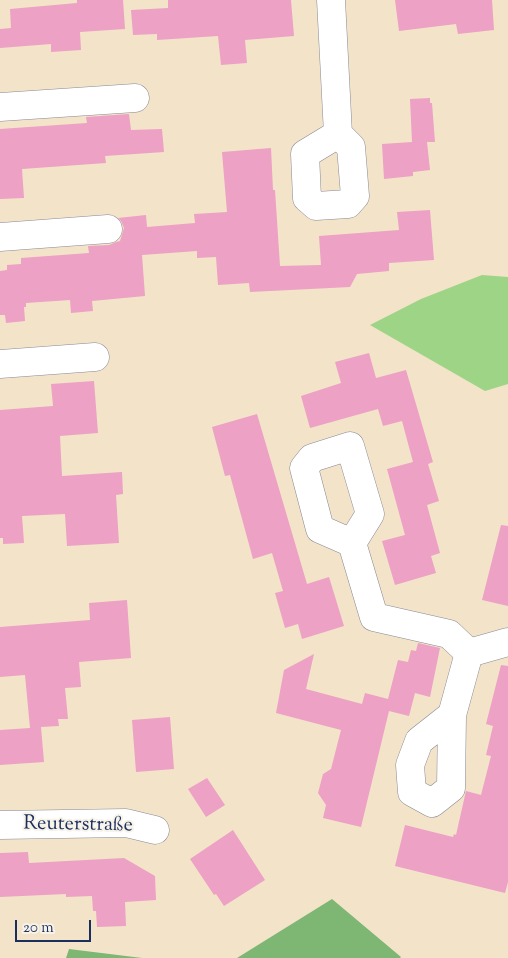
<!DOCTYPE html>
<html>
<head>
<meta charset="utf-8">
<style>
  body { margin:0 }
  #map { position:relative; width:508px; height:958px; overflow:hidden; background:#f3e3c9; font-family:"Sorts Mill Goudy",serif }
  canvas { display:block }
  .scale { position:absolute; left:15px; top:920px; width:76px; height:22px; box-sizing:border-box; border:2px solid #1b2f5e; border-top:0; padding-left:6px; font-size:15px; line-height:18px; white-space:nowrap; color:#1b2f5e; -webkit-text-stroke:4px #f7f3e8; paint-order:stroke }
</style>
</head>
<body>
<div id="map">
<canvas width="508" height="958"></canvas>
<div class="scale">20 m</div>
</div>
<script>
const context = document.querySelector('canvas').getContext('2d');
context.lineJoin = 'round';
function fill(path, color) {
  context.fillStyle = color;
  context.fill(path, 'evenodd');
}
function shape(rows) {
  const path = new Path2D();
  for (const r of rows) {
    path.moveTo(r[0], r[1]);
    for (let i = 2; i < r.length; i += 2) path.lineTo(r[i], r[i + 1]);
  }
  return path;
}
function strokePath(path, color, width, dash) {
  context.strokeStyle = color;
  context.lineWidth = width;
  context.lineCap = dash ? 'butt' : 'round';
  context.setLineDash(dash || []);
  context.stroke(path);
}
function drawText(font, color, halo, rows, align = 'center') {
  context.font = font + ' "Sorts Mill Goudy",serif';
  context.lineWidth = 4;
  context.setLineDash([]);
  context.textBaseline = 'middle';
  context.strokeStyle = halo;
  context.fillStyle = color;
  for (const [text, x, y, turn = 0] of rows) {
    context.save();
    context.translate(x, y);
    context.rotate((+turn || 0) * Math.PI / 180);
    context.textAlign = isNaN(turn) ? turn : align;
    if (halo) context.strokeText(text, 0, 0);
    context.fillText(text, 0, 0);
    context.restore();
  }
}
const green = shape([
  [482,275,508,277,508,384,485,391,370,325,421,299]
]);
const forest = shape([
  [332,899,401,957,400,958,237,958],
  [69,949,142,958,66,958]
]);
const building = shape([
  [77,0,123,0,125,29,80,32,81,50,51,52,51,44,0,48,0,29,11,28,10,9,77,3],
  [168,0,291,0,294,36,245,40,247,63,221,65,218,36,157,40,157,34,133,35,131,10,168,8],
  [395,0,492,0,494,30,458,34,456,24,399,31],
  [430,98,430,103,432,103,435,142,427,142,430,170,413,172,413,176,384,179,382,144,412,142,410,99],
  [129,114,131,130,162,129,164,152,105,156,106,163,22,169,24,198,0,199,0,129,87,123,86,117],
  [271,148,273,190,275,190,280,266,321,265,319,236,399,230,397,212,430,210,434,260,389,263,389,271,357,274,350,287,250,292,249,283,218,285,216,257,197,258,197,251,142,255,145,296,92,301,93,311,71,313,70,300,26,303,26,307,24,307,25,321,6,323,5,315,0,315,0,271,7,270,7,265,21,264,21,258,89,253,88,246,109,245,116,242,120,241,124,228,121,221,118,218,146,215,147,227,195,223,194,214,227,212,222,152],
  [369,353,376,378,406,370,433,462,428,464,439,501,427,505,440,553,431,556,436,573,395,585,382,541,405,535,387,469,413,462,402,421,383,426,378,409,310,428,301,396,341,383,335,362],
  [94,381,98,433,60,436,62,476,122,472,123,494,116,495,119,543,67,546,65,514,22,516,24,543,3,544,3,538,0,538,0,410,53,406,51,384],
  [257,414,307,584,329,577,344,626,302,639,298,624,285,628,275,593,283,591,272,553,253,559,230,475,225,476,212,427],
  [501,525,508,526,508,606,482,600],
  [127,600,131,658,79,662,81,687,65,688,68,719,58,719,59,726,41,727,44,762,0,765,0,730,30,728,25,675,0,677,0,627,90,620,89,603],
  [418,643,440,648,430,697,415,693,409,716,389,711,361,827,323,818,326,805,318,793,323,774,331,769,341,730,276,713,284,670,314,654,306,689,362,704,365,693,388,699,398,660,408,662,411,650,416,651],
  [501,665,508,666,508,882,505,893,395,866,405,825,453,837,454,834,456,835,466,791,481,795,491,756,486,755,493,726,486,724],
  [170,717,174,769,136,772,132,720],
  [207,778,225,805,206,817,188,789],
  [233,830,265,880,224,906,216,894,214,895,190,859],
  [28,852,29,863,124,858,155,876,156,900,125,902,126,926,97,927,96,911,93,911,92,896,66,897,66,894,0,897,0,853]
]);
const minor = shape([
  [331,0,338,134,351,147,355,196,348,204,316,206,307,198,305,154,338,134],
  [0,107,135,98],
  [0,237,108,229],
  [0,364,95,357],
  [352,543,370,514,350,446,312,458,304,468,320,529,352,543,374,617,449,634,469,653,508,642],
  [452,715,451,788,432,803,412,792,410,765,419,741,452,715,469,653],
  [0,825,126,823,155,830]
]);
const streetNames = [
  ["Reuterstraße",78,826,1]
];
fill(green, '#9dd486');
fill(forest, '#7eb673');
fill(building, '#eca1c5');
strokePath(minor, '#878994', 29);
strokePath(minor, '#fff', 28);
drawText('20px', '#1b2f5e', '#f7f3e8', streetNames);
</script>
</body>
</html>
